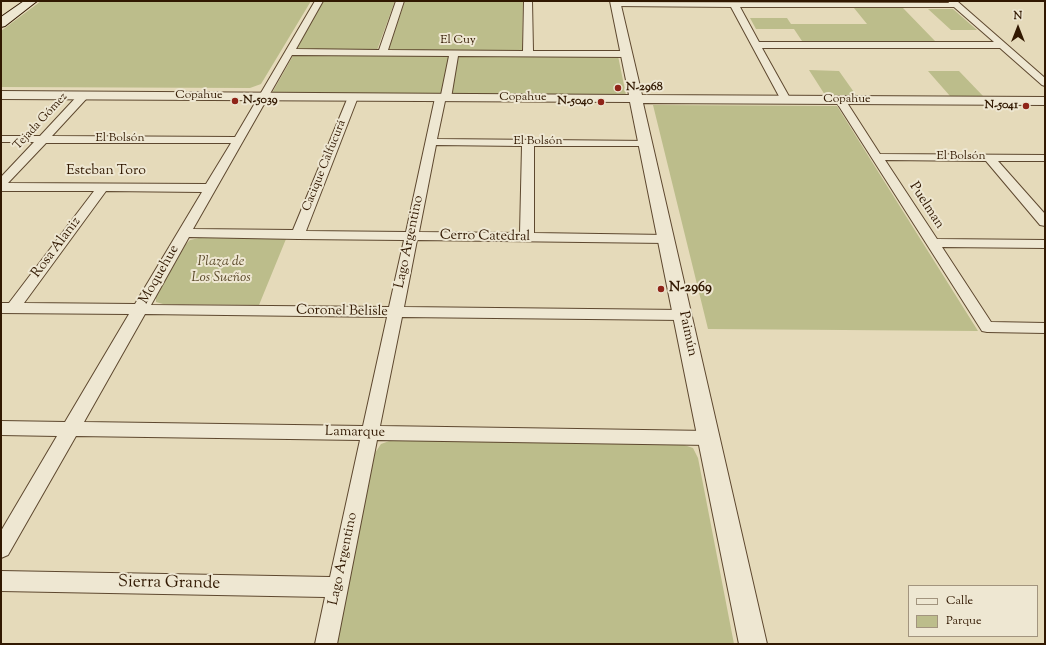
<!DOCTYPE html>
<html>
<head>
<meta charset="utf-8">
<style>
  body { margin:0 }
  #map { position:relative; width:1046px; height:645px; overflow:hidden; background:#e5daba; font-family:"Sorts Mill Goudy",serif }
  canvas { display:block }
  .frame { position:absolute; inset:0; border:2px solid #311801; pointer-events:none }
  .legend { position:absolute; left:908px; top:585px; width:130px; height:52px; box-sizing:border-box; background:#eee7d2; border:1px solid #a2947e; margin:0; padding:5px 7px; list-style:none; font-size:12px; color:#311801 }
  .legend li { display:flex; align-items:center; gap:8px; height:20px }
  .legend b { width:20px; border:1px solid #a2947e }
  .north { position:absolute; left:998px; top:8px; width:40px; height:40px; -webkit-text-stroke:3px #eee7d2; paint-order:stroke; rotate:0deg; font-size:11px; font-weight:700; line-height:16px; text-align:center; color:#311801 }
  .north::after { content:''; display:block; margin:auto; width:14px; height:18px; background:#311801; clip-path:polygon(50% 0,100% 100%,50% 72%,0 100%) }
</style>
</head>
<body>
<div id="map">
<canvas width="1046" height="645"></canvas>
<div class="frame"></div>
<ul class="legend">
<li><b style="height:5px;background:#eee7d2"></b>Calle</li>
<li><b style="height:11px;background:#bcbd8b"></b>Parque</li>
</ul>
<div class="north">N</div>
</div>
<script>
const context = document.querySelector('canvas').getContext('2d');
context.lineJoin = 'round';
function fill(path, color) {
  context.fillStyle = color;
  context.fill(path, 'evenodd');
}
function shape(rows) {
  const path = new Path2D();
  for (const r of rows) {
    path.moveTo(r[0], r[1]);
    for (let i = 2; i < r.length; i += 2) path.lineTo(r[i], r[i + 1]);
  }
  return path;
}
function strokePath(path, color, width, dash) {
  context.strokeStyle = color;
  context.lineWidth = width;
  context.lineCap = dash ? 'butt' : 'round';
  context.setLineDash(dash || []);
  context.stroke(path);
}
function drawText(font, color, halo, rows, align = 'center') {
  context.font = font + ' "Sorts Mill Goudy",serif';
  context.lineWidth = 4;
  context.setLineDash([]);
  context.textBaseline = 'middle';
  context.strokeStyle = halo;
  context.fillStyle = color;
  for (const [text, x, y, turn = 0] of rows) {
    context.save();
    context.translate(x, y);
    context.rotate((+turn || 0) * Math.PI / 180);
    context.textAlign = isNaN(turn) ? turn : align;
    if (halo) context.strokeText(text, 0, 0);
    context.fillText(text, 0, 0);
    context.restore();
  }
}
const green = shape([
  [41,1,311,1,261,84,250,88,1,87,1,31],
  [323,1,395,1,377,50,296,50],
  [405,1,523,1,522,51,388,51],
  [854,8,903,8,935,41,802,41,794,29,756,29,750,18,787,18,791,24,867,24],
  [928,9,953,9,977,30,951,30],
  [294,54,450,55,441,95,272,93],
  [458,56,618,56,626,95,452,95],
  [809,70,839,71,856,95,825,95],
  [928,71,959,71,983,96,950,96],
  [653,105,837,106,978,331,708,329],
  [199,238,286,239,259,305,163,304,156,302,156,297,186,244,190,240],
  [392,440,681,444,693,448,698,458,734,644,337,644,375,453,381,444]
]);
const minor = shape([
  [315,1,323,1,296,49,379,50,396,1,404,1,388,50,523,51,524,1,532,1,533,51,626,51,631,54,626,57,458,56,451,98,450,100,445,101,437,139,649,141,651,143,645,146,534,146,534,233,666,235,671,236,673,239,671,242,666,243,417,240,404,307,682,310,687,311,689,315,687,319,682,320,402,317,380,426,709,431,715,433,718,438,715,443,709,445,377,440,337,644,315,644,325,597,1,591,1,571,330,577,360,440,76,436,8,555,1,558,1,531,57,436,1,435,1,421,65,422,129,314,1,313,1,303,9,303,94,191,1,191,1,177,34,142,1,142,1,136,40,136,80,93,84,92,88,93,89,95,88,97,52,136,235,137,315,1],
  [292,55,449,56,441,95,436,96,435,98,406,232,306,231,358,97,353,94,348,97,293,230,193,229,292,55],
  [46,143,231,143,206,184,8,183,46,143],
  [436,145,522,146,520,233,419,232,436,145],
  [106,191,202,192,135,304,24,303,106,191],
  [189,237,298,239,404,240,389,307,151,305,189,237],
  [145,314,387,317,363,426,84,422,145,314],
  [948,1,957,1,1045,78,1045,86,1042,85,1000,48,762,48,791,100,786,103,781,100,731,7,615,6,611,4,615,2,949,3,948,1],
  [740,7,954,7,994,42,759,42,740,7],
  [840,97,844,98,880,154,1045,155,1045,161,998,161,1045,214,1045,226,1040,225,986,161,885,160,937,239,1045,240,1045,248,942,247,991,322,1045,323,1045,333,987,332,982,331,835,100,840,97]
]);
const tertiary = shape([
  [610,1,620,1,642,95,1045,97,1045,105,643,103,767,644,739,644,630,102,1,99,1,91,629,95,610,1]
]);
const secondary = shape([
  [24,1,37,1,5,26,1,27,1,17,24,1]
]);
const markers = [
  [618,88,4,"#8f2418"],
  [235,101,4,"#8f2418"],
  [601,102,4,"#8f2418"],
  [1026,106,4,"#8f2418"],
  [661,289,4,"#8f2418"]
];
const farStreetnames = [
  ["El Cuy",458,41],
  ["Copahue",199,96],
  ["Copahue",523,98],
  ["Copahue",847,100],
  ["Tejada Gómez",41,122,-47],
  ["El Bolsón",120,139],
  ["El Bolsón",538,142],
  ["El Bolsón",961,157],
  ["Cacique Calfucurá",325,166,-68]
];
const farPoinames = [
  ["N-2968",626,88],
  ["N-5039",243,101],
  ["N-5040",593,102,"right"],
  ["N-5041",1018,106,"right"]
];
const streetNames = [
  ["Esteban Toro",106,172],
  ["Puelman",926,206,57],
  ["Cerro Catedral",485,237,1],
  ["Lago Argentino",410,242,-78],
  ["Rosa Alaniz",57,248,-53],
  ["Moquehue",160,275,-60],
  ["Coronel Belisle",342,312,1],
  ["Paimún",687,334,78],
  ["Lamarque",355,433,1],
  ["Lago Argentino",344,559,-78]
];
const parkNames = [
  ["Plaza de",221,263],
  ["Los Sueños",221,279]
];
const poiNames = [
  ["N-2969",669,289]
];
const nearStreetnames = [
  ["Sierra Grande",169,584,1]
];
fill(green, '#bcbd8b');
strokePath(minor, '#5e482f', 2);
strokePath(tertiary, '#5e482f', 2);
strokePath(secondary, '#311801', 2);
fill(minor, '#eee7d2');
fill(tertiary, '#eee7d2');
fill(secondary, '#eee7d2');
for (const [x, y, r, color] of markers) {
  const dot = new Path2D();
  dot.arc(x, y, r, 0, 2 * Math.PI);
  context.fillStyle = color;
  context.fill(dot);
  strokePath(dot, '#eee7d2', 1.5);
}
drawText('12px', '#311801', '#eee7d2', farStreetnames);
drawText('bold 12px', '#311801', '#eee7d2', farPoinames, 'left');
drawText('14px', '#311801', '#eee7d2', streetNames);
drawText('italic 14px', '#5b4a2a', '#eee7d2', parkNames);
drawText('bold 14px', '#311801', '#eee7d2', poiNames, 'left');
drawText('17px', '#311801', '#eee7d2', nearStreetnames);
</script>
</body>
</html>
